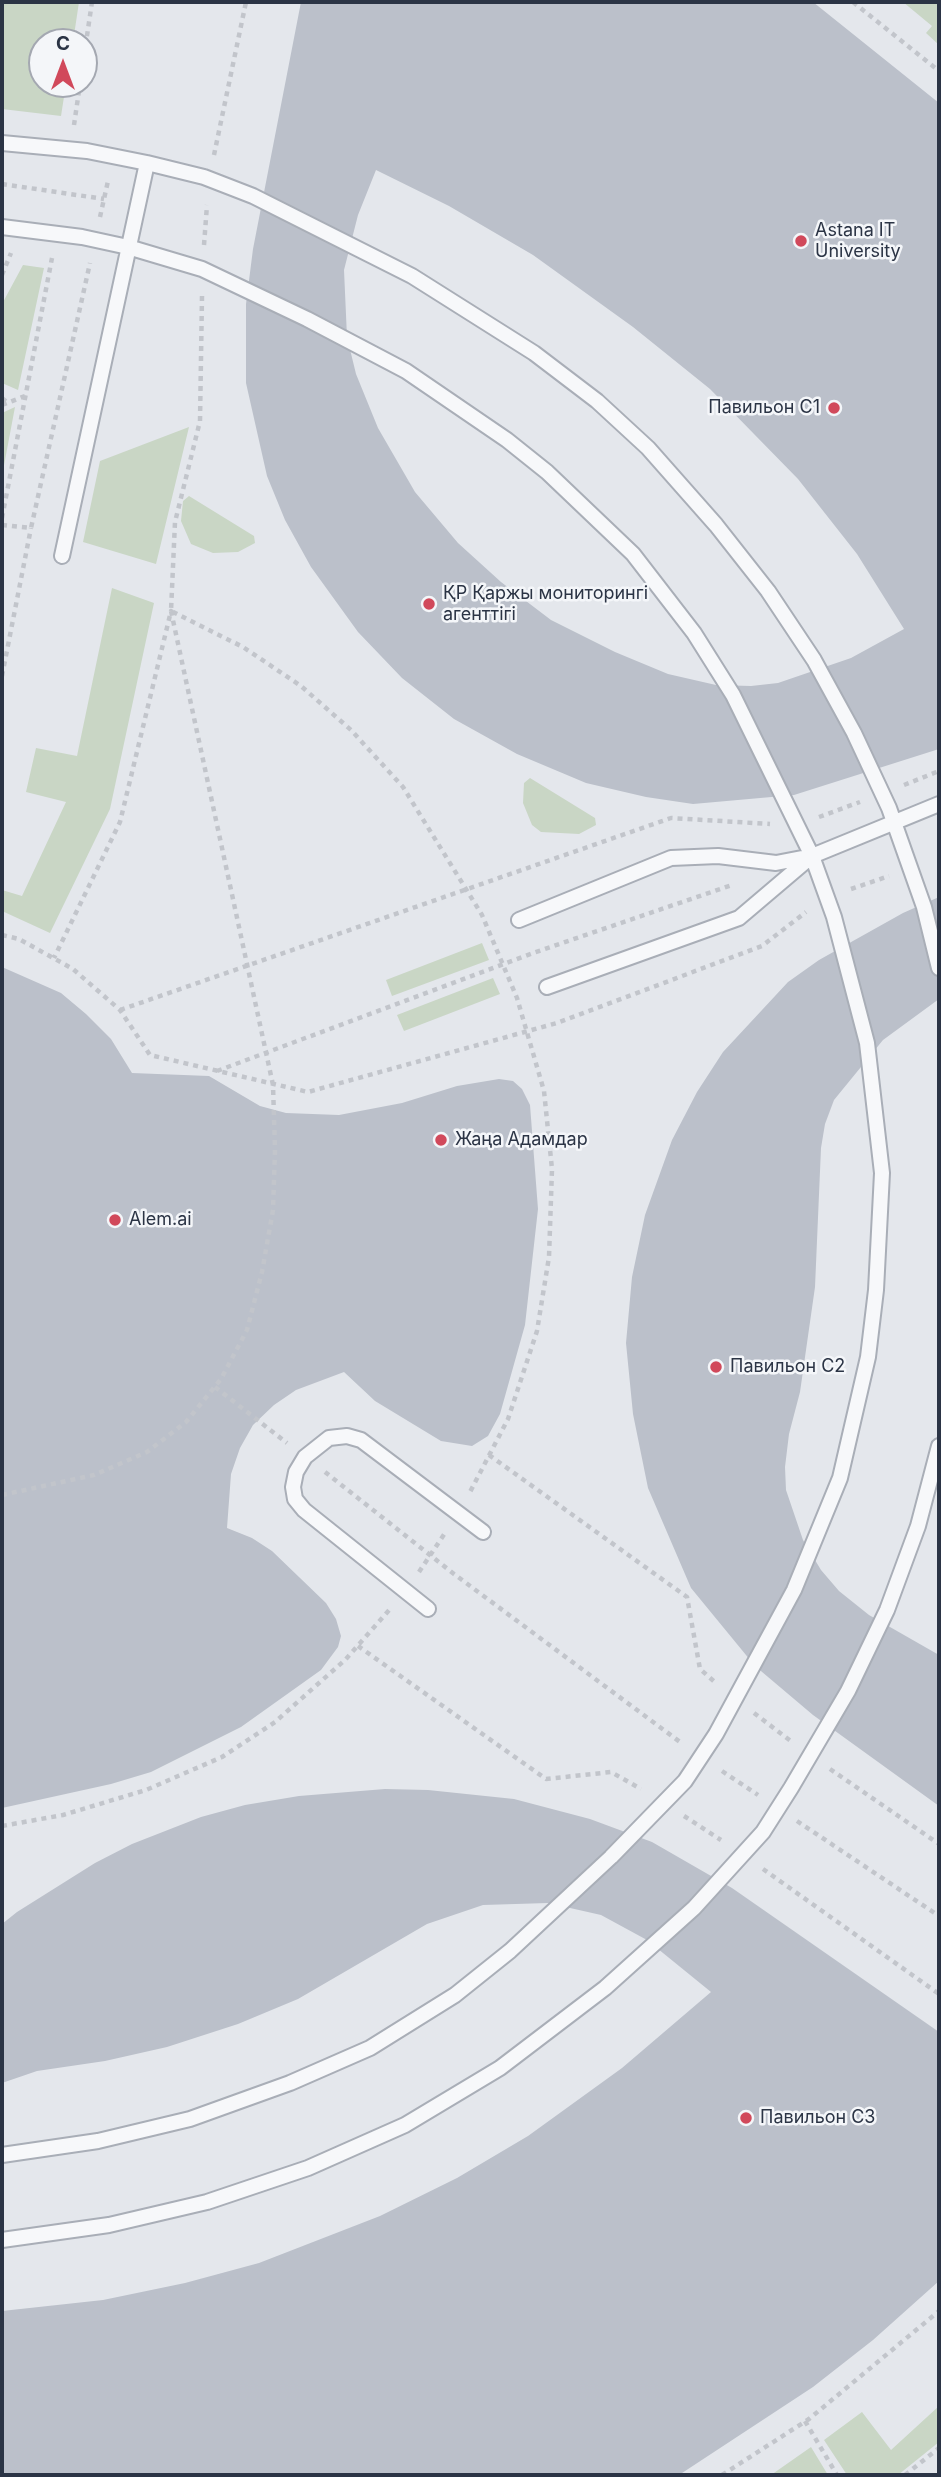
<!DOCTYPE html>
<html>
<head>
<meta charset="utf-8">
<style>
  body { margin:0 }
  #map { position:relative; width:941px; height:2477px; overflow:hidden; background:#e4e7ec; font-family:Inter,sans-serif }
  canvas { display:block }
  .frame { position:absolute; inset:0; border:4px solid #2b3445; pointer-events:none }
  .north { position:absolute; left:28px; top:28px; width:70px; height:70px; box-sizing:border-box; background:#f4f6f9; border:2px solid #a4a8b1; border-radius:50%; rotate:0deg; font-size:19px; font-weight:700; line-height:28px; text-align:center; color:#2b3445 }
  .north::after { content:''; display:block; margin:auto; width:24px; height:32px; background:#d1495b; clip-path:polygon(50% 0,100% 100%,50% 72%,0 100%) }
</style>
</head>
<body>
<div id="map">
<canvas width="941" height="2477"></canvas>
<div class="frame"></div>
<div class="north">С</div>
</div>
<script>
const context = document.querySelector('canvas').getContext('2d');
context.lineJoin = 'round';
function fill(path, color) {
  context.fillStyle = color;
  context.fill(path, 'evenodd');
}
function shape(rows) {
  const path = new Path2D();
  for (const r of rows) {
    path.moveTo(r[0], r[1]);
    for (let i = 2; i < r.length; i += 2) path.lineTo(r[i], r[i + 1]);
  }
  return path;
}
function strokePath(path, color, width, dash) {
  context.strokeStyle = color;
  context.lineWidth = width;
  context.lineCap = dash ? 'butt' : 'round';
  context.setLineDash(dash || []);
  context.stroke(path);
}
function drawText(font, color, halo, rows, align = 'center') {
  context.font = font + ' Inter,sans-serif';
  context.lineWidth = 5;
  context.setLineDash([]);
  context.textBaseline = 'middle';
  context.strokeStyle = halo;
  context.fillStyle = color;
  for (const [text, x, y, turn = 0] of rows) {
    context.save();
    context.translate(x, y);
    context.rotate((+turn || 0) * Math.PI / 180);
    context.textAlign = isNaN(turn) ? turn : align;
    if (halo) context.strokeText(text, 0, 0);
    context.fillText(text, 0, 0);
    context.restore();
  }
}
const green = shape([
  [2,2,79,2,73,42,42,42,42,84,66,84,61,116,2,109],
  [903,2,939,2,939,45,926,33,932,26],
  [23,265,44,268,18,390,2,383,2,304],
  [15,407,2,476,2,413],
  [189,427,156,564,83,542,100,461],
  [189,496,254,536,255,543,238,552,213,553,191,544,181,521,183,501],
  [112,588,154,603,110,809,50,933,2,911,2,890,22,896,66,802,26,792,36,748,77,756],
  [530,778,595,818,596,825,579,834,541,832,532,825,523,803,524,783],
  [482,943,489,960,392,996,386,980],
  [493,978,500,994,404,1031,397,1015],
  [939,2406,939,2442,898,2475,847,2475,824,2440,862,2412,891,2450],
  [811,2447,828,2475,771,2475]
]);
const building = shape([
  [301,2,813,2,939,103,939,749,794,795,693,804,646,797,586,783,517,754,454,719,402,678,358,632,311,567,285,520,267,476,246,383,246,304,253,249],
  [376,170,449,206,533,255,633,327,710,389,798,479,857,554,904,629,851,658,778,683,751,686,716,685,668,674,615,652,551,620,501,582,458,543,415,492,378,428,356,374,347,337,344,270,358,215],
  [939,897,939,999,883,1040,834,1100,825,1124,821,1148,815,1287,800,1392,789,1434,785,1467,786,1490,803,1540,821,1570,839,1591,869,1615,939,1655,939,1806,813,1715,755,1666,691,1588,648,1488,633,1414,626,1343,632,1277,645,1215,672,1140,697,1092,723,1052,788,982,819,960,903,913],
  [2,967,61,993,86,1014,111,1039,132,1073,209,1076,260,1106,286,1113,339,1115,402,1103,457,1086,499,1079,513,1081,522,1089,530,1105,538,1209,525,1325,500,1414,488,1436,472,1446,441,1441,375,1401,344,1372,296,1390,274,1405,253,1425,240,1448,231,1474,227,1528,252,1538,272,1551,326,1603,336,1619,341,1636,338,1647,321,1670,241,1727,151,1772,111,1784,2,1808],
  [385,1789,428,1790,514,1799,590,1819,652,1842,732,1888,939,2032,939,2281,873,2340,813,2387,679,2475,2,2475,2,2311,103,2300,185,2283,259,2263,380,2216,457,2178,528,2136,622,2068,711,1992,647,1940,601,1915,548,1903,483,1905,427,1924,298,1999,238,2024,167,2047,105,2061,37,2071,2,2083,2,1924,17,1912,95,1863,132,1844,201,1817,245,1805,299,1796]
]);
const path = shape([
  [853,2,939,71],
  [84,56,92,2],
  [74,125,80,84],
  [214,155,246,2],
  [2,184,104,199],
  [100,217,108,181],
  [204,245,207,205],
  [2,275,11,253],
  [202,296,200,421,175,522,171,611,243,647,301,686,351,730,403,787,482,915,517,998,544,1091,552,1169,549,1257,537,1331,508,1419,470,1492],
  [2,398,8,403],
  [2,405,25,396],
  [2,518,52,258],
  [2,525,31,528,90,263],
  [2,676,31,528],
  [904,785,939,771],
  [819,817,860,802],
  [851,889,889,876],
  [2,935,19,939,73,969,120,1010,150,1055,308,1092,557,1023,762,946,806,912],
  [120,1010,671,818,770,824],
  [217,1071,533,953,732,885],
  [215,1387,287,1443],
  [489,1455,687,1597,700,1669,717,1684],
  [325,1472,454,1574,680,1742],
  [2,1495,94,1475,147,1452,186,1422,221,1379,247,1330,262,1272,273,1210,275,1150,273,1085,171,611,120,822,54,958],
  [419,1572,445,1533],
  [358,1646,546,1779,611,1772,641,1789],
  [754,1713,792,1742],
  [830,1769,939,1844],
  [722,1771,758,1795],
  [684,1816,721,1840],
  [797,1821,939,1916],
  [2,1826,63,1815,146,1790,222,1757,275,1722,345,1660,390,1609],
  [763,1869,939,1994],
  [805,2421,837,2475],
  [722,2475,809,2419,939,2311],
  [905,2475,939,2448]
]);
const service = shape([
  [2,143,87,151,147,163,204,177,253,196,412,276,534,353,597,401,648,448,716,525,768,591,814,660,854,733,889,808,924,907,939,968],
  [2,227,82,237,128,247,202,269,307,319,406,371,507,440,547,472,633,554,694,633,733,695,812,856,834,917,867,1043,882,1173,876,1290,868,1357,840,1478,794,1590,716,1734,685,1781,611,1857,510,1951,455,1995,370,2048,290,2083,190,2119,98,2141,2,2155],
  [62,556,147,163],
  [519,920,671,858,718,856,776,863,807,857],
  [547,987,739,918,812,856,939,804],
  [428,1609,304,1510,295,1499,293,1487,296,1472,305,1457,329,1438,347,1436,361,1440,483,1532],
  [2,2240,109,2225,207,2202,308,2168,405,2125,500,2068,605,1988,694,1908,763,1832,791,1788,848,1691,887,1610,918,1526,939,1446]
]);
const markers = [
  [801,241,7,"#d1495b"],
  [834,408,7,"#d1495b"],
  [429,604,7,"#d1495b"],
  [441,1140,7,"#d1495b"],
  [115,1220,7,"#d1495b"],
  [716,1367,7,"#d1495b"],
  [746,2118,7,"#d1495b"]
];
const poiNames = [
  ["Astana IT",815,231],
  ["University",815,252],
  ["Павильон С1",820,408,"right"],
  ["ҚР Қаржы мониторингі",443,594],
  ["агенттігі",443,615],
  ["Жаңа Адамдар",455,1140],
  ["Alem.ai",129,1220],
  ["Павильон С2",730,1367],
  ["Павильон С3",760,2118]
];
fill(green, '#c9d6c5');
fill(building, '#bbc0ca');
strokePath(service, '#a9aeb7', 18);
strokePath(path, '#c2c5cb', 4.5, [5, 5]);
strokePath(service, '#f7f8fa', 14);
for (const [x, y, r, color] of markers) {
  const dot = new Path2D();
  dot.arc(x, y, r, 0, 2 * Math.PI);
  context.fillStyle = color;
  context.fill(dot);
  strokePath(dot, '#f4f6f9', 2.5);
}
drawText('18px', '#2b3445', '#f4f6f9', poiNames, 'left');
</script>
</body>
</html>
